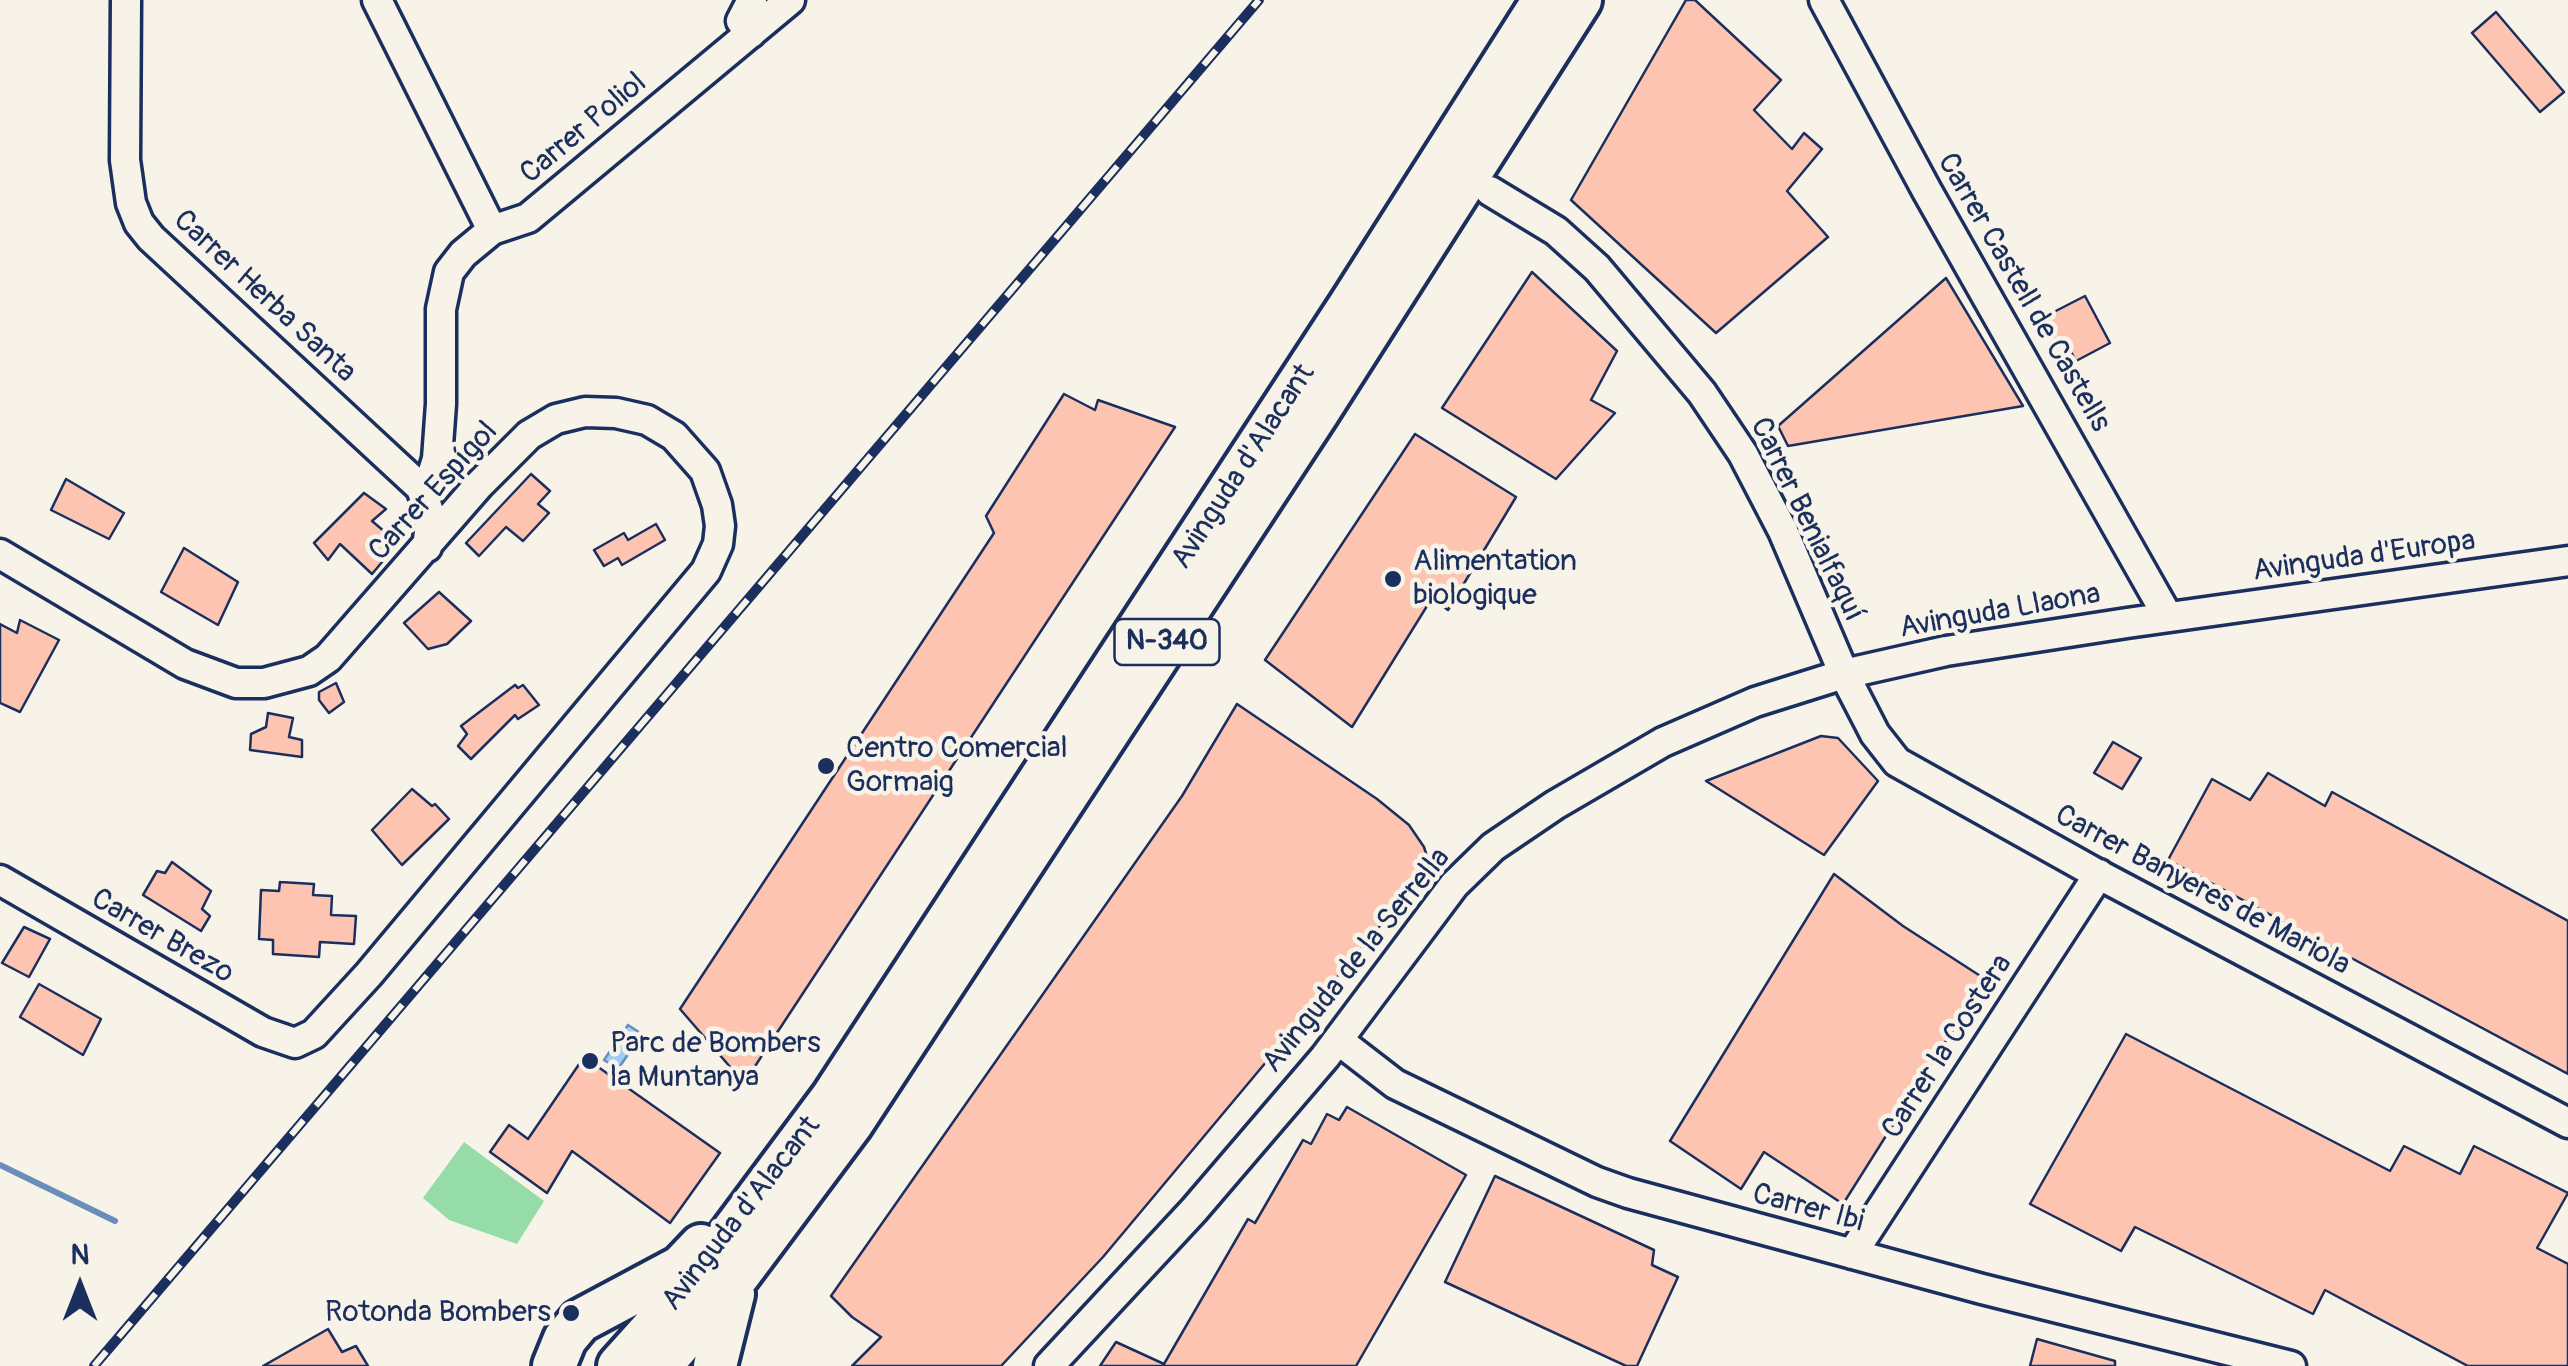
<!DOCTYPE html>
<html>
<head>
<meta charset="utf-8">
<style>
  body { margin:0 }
  #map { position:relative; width:2568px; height:1366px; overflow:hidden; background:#f7f3e8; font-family:Pangolin,sans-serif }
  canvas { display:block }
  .north { position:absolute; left:30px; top:1236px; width:100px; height:100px; -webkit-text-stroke:8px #f7f3e8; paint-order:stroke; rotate:0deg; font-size:28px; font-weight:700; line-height:40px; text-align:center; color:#1b2f5e }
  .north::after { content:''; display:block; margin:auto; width:35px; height:45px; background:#1b2f5e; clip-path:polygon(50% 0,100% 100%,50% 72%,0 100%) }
</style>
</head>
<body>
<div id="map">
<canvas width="2568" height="1366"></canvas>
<div class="north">N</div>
</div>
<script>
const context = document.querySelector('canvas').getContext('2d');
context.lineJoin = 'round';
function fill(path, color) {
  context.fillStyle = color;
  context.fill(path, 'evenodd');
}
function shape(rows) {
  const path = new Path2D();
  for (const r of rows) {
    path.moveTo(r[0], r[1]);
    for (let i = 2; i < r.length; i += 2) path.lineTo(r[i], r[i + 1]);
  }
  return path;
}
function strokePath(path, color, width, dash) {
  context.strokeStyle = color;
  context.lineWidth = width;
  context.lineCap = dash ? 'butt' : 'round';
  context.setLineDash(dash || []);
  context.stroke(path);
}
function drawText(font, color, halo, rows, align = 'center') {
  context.font = font + ' Pangolin,sans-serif';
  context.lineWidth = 9;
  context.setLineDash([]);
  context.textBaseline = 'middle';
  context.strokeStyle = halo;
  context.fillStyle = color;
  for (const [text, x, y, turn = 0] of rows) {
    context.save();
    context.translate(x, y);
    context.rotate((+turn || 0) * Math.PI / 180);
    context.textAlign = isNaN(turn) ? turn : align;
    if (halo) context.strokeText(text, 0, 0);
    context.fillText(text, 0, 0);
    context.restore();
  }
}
const green = shape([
  [464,1142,544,1201,517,1244,449,1220,423,1198]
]);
const water = shape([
  [628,1025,642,1034,618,1069,604,1060,628,1025]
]);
const stream = shape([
  [0,1165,115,1221]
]);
const building = shape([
  [1686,0,1695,0,1781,80,1754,110,1792,149,1804,133,1822,149,1787,191,1828,237,1716,333,1571,200,1686,0],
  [2496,12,2564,92,2540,112,2472,33,2496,12],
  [1532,272,1617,351,1591,400,1615,413,1556,479,1442,408,1532,272],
  [1946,278,2023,406,1788,446,1778,426,1946,278],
  [2085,296,2110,343,2076,361,2066,343,2059,347,2044,317,2085,296],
  [1064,394,1095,410,1098,400,1175,427,744,1083,680,1009,994,533,986,516,1064,394],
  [1415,434,1516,497,1448,610,1432,598,1352,727,1265,660,1415,434],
  [531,474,550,491,538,504,549,513,523,541,506,527,479,556,466,543,531,474],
  [66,479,124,513,109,539,51,510,66,479],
  [364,493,386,509,372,521,398,543,372,574,340,544,328,560,314,543,364,493],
  [656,524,665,540,622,565,618,558,604,566,594,550,624,533,628,540,656,524],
  [184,548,238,582,218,625,161,592,184,548],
  [439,592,471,621,447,644,428,649,404,623,439,592],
  [20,620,59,640,20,712,0,703,0,624,17,633,20,620],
  [336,683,344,702,329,713,319,700,319,692,336,683],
  [515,685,518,688,523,685,539,705,518,719,515,715,471,759,458,746,467,734,461,726,515,685],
  [1237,704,1377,799,1409,825,1424,847,1430,866,1103,1257,1001,1366,852,1366,881,1337,852,1317,831,1296,1182,796,1237,704],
  [268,713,293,718,289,737,302,740,302,757,250,750,251,734,266,727,268,713],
  [1821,736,1838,738,1878,781,1824,855,1706,781,1821,736],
  [2113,742,2141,758,2122,789,2094,773,2113,742],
  [2268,773,2325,806,2332,792,2568,921,2568,1074,2168,860,2212,779,2250,800,2268,773],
  [412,789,432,806,435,804,449,819,402,865,372,830,412,789],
  [172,862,211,891,202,909,210,916,201,931,143,895,157,871,165,873,172,862],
  [1834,874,1903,926,1985,979,1843,1204,1764,1152,1741,1189,1670,1141,1834,874],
  [280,882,314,884,313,895,332,896,331,915,356,916,354,944,320,942,319,957,273,954,273,940,259,939,261,890,279,891,280,882],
  [24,927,50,939,29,977,2,963,24,927],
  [39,984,101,1019,83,1055,20,1017,39,984],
  [2126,1034,2390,1171,2404,1146,2460,1174,2474,1146,2568,1193,2537,1248,2568,1264,2568,1366,2468,1366,2325,1290,2313,1314,2135,1227,2121,1251,2030,1204,2126,1034],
  [584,1057,720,1153,670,1223,572,1151,547,1193,490,1152,509,1125,528,1139,584,1057],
  [1347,1107,1466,1175,1356,1366,1100,1366,1116,1342,1164,1364,1248,1219,1255,1223,1303,1140,1311,1144,1327,1114,1339,1120,1347,1107],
  [1495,1176,1654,1250,1652,1265,1678,1277,1637,1366,1626,1366,1445,1282,1495,1176],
  [328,1329,342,1352,356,1346,368,1366,263,1366,328,1329],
  [2037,1339,2115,1361,2115,1366,2030,1366,2037,1339]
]);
const street = shape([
  [126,0,125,160,131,203,139,223,151,238,421,488,431,518,427,547],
  [377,0,492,230],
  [1824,0,1927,191,2168,617],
  [751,33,741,21,752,0],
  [1490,191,1556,231,1597,268,1702,393,1743,454,1783,531,1844,674,1875,734,1897,762,2092,871,2568,1123],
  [421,488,432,475,437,459,441,404,441,309,449,272,463,254,492,230,528,218,790,0],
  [0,554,185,664,236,683,264,683,309,671,328,658,479,485,529,435,556,419,585,412,616,413,647,420,674,436,705,471,717,505,720,526,718,544,706,571,369,974,314,1034,295,1043,263,1032,0,880],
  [1338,1040,1395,1084,1597,1182,1628,1193,1982,1289,2291,1366],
  [1852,1254,2099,874],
  [1049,1366,1194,1210,1325,1057,1454,885,1493,847,1555,805,1663,742,1755,702,1844,674,1946,651,2127,623,2568,561]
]);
const primary = shape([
  [554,1366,565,1339,580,1321,681,1267,701,1246],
  [619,1366,699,1277,833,1097,1351,304,1544,0],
  [660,1366,739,1274,851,1124,1317,413,1580,0],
  [715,1366,733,1294]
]);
const rail = shape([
  [94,1366,1259,0]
]);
const markers = [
  [1393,579,10,"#1b2f5e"],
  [826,766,10,"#1b2f5e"],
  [590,1061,10,"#1b2f5e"],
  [571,1313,10,"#1b2f5e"]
];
const shields = [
  [1167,642,105]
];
const shieldNames = [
  ["N-340",1167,642]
];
const streetNames = [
  ["Carrer Poliol",584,129,-40],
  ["Carrer Castell de Castells",2023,293,60],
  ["Carrer Herba Santa",264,297,43],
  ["Avinguda d'Alacant",1244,467,-57],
  ["Carrer Espígol",434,492,-48],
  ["Carrer Benialfaquí",1806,520,64],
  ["Avinguda d'Europa",2364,557,-8],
  ["Avinguda Llaona",2000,612,-10],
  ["Carrer Banyeres de Mariola",2202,891,28],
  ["Carrer Brezo",162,937,30],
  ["Avinguda de la Serrella",1357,961,-51],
  ["Carrer la Costera",1948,1047,-57],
  ["Carrer Ibi",1808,1209,15],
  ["Avinguda d'Alacant",742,1214,-52]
];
const poiNames = [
  ["Alimentation",1413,562],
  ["biologique",1413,596],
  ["Centro Comercial",846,749],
  ["Gormaig",846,783],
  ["Parc de Bombers",610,1044],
  ["la Muntanya",610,1078],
  ["Rotonda Bombers",551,1313,"right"]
];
fill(green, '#96dca9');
fill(water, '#9dcef9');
strokePath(water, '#698ebb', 2.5);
strokePath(stream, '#698ebb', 6);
fill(building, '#fdc5b1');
strokePath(building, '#1b2f5e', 2.5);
strokePath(street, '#1b2f5e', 35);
strokePath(primary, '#1b2f5e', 50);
strokePath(street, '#f7f3e8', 28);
strokePath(primary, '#f7f3e8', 42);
strokePath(rail, '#1b2f5e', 10);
strokePath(rail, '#f7f3e8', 6, [19]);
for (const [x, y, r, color] of markers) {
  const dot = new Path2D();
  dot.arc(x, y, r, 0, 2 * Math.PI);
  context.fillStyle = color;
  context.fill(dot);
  strokePath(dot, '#f7f3e8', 4);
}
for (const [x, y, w] of shields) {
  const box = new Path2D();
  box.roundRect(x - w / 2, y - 23, w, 46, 8);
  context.fillStyle = '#f7f3e8';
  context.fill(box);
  strokePath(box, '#1b2f5e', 2.5);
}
drawText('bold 28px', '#1b2f5e', null, shieldNames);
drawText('30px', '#1b2f5e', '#f7f3e8', streetNames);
drawText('30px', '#1b2f5e', '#f7f3e8', poiNames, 'left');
</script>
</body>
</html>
